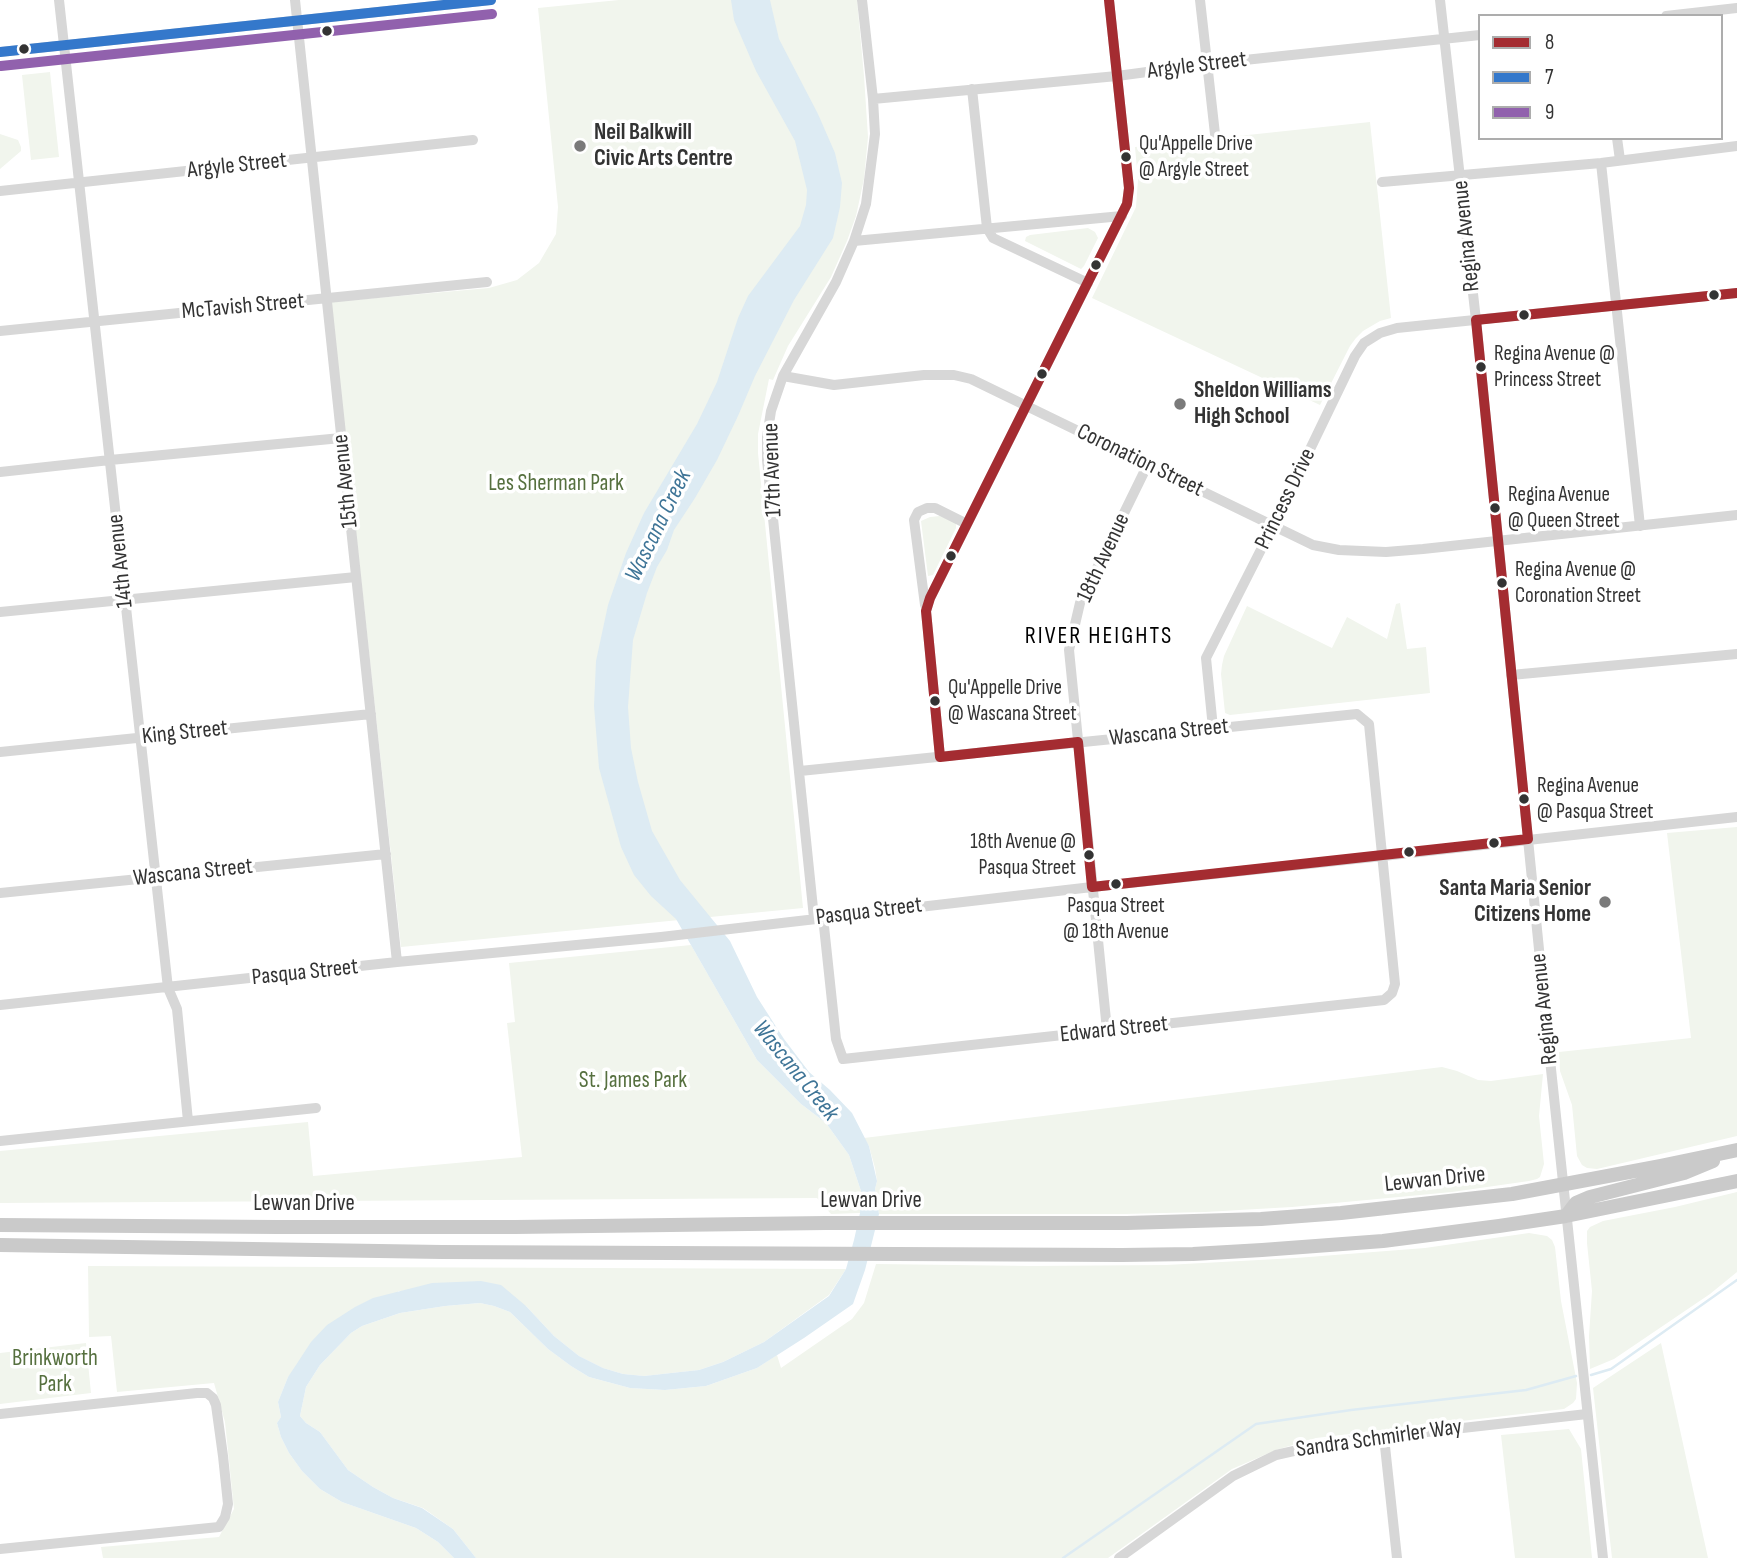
<!DOCTYPE html>
<html>
<head>
<meta charset="utf-8">
<style>
  body { margin:0 }
  #map { position:relative; width:1737px; height:1558px; overflow:hidden; background:#fff; font-family:"Sofia Sans Condensed",sans-serif }
  canvas { display:block }
  .legend { position:absolute; left:1478px; top:14px; width:245px; height:126px; box-sizing:border-box; background:#fff; border:2px solid #adadad; margin:0; padding:9px 12px; list-style:none; font-size:21px; color:#333 }
  .legend li { display:flex; align-items:center; gap:14px; height:35px }
  .legend b { width:35px; border:2px solid #adadad }
</style>
</head>
<body>
<div id="map">
<canvas width="1737" height="1558"></canvas>
<ul class="legend">
<li><b style="height:9px;background:#a42c31"></b>8</li>
<li><b style="height:9px;background:#3478cb"></b>7</li>
<li><b style="height:9px;background:#9161ad"></b>9</li>
</ul>
</div>
<script>
const context = document.querySelector('canvas').getContext('2d');
context.lineJoin = 'round';
function fill(path, color) {
  context.fillStyle = color;
  context.fill(path, 'evenodd');
}
function shape(rows) {
  const path = new Path2D();
  for (const r of rows) {
    path.moveTo(r[0], r[1]);
    for (let i = 2; i < r.length; i += 2) path.lineTo(r[i], r[i + 1]);
  }
  return path;
}
function strokePath(path, color, width, dash) {
  context.strokeStyle = color;
  context.lineWidth = width;
  context.lineCap = dash ? 'butt' : 'round';
  context.setLineDash(dash || []);
  context.stroke(path);
}
function drawText(font, color, halo, rows, align = 'center') {
  context.font = font + ' "Sofia Sans Condensed",sans-serif';
  context.lineWidth = 7;
  context.setLineDash([]);
  context.textBaseline = 'middle';
  context.strokeStyle = halo;
  context.fillStyle = color;
  for (const [text, x, y, turn = 0] of rows) {
    context.save();
    context.translate(x, y);
    context.rotate((+turn || 0) * Math.PI / 180);
    context.textAlign = isNaN(turn) ? turn : align;
    if (halo) context.strokeText(text, 0, 0);
    context.fillText(text, 0, 0);
    context.restore();
  }
}
const green = shape([
  [619,0,857,0,864,76,868,137,864,179,856,216,847,241,831,277,788,346,773,380,769,379,758,434,758,453,803,908,401,947,331,302,489,288,517,280,539,263,556,234,558,207,538,8],
  [50,72,59,157,31,160,22,75],
  [1370,122,1391,318,1380,321,1363,331,1356,338,1350,346,1320,405,1092,298,1136,207,1138,180,1135,147],
  [0,134,18,140,21,147,21,151,0,169],
  [1088,228,1095,232,1098,238,1084,266,1081,269,1025,241,1026,237,1030,235],
  [940,516,956,523,956,528,933,575,928,576,921,521,930,517],
  [1400,603,1407,649,1426,647,1430,693,1230,715,1225,713,1221,674,1222,665,1224,656,1247,606,1332,648,1347,617,1387,639,1396,604],
  [1737,827,1737,1136,1597,1169,1587,1168,1582,1165,1577,1156,1572,1105,1560,1071,1559,1052,1691,1038,1667,833],
  [691,945,757,1060,801,1104,826,1123,849,1155,861,1191,860,1213,831,1214,817,1198,0,1203,0,1151,308,1122,313,1176,522,1157,507,1023,515,1022,509,963],
  [1442,1067,1457,1071,1478,1080,1491,1081,1543,1074,1539,1116,1544,1164,1540,1177,1537,1179,1529,1181,1452,1192,1292,1207,1205,1212,1124,1214,879,1214,875,1189,877,1181,875,1168,869,1146,864,1138],
  [1737,1192,1737,1272,1710,1294,1614,1359,1590,1369,1589,1336,1592,1291,1587,1243,1587,1231,1590,1227,1603,1221,1675,1207],
  [1529,1233,1547,1236,1552,1240,1555,1247,1561,1301,1577,1383,1576,1399,1573,1403,1564,1409,1316,1438,1276,1450,1232,1469,1108,1558,476,1558,453,1529,423,1508,393,1498,373,1487,348,1470,320,1432,306,1423,300,1416,306,1387,320,1365,351,1333,362,1326,400,1313,445,1306,480,1303,494,1306,510,1312,548,1349,571,1366,589,1377,630,1388,665,1390,706,1386,757,1368,777,1355,781,1368,852,1319,864,1303,876,1264,1031,1266,1166,1265,1296,1258,1425,1248],
  [88,1266,846,1269,829,1295,764,1342,723,1362,699,1370,644,1376,623,1374,603,1368,579,1356,554,1336,526,1306,399,1291,288,1377,278,1402,281,1417,277,1423,281,1437,289,1453,302,1471,320,1489,342,1502,416,1528,438,1542,454,1558,103,1558,101,1547,219,1537,234,1509,225,1422,214,1383,117,1392,111,1336,89,1337],
  [86,1343,91,1393,0,1404,0,1353],
  [1661,1343,1708,1558,1612,1558,1593,1388],
  [1569,1429,1581,1449,1592,1558,1515,1558,1501,1435]
]);
const water = shape([
  [731,0,770,0,779,39,818,114,835,153,842,183,840,207,833,238,794,300,755,376,738,416,717,460,695,498,674,530,667,550,657,567,647,593,633,640,628,707,631,748,638,782,652,831,680,880,730,941,757,997,784,1039,809,1072,830,1090,852,1113,869,1146,877,1181,875,1189,879,1214,865,1270,853,1304,804,1338,757,1368,706,1386,665,1390,630,1388,589,1377,571,1366,548,1349,510,1312,494,1306,480,1303,445,1306,400,1313,362,1326,351,1333,320,1365,306,1387,300,1416,306,1423,320,1432,348,1470,373,1487,393,1498,422,1508,453,1529,476,1558,454,1558,438,1542,416,1528,342,1502,320,1489,302,1471,289,1453,281,1437,277,1423,281,1417,278,1402,288,1377,296,1365,311,1342,327,1325,355,1307,373,1298,432,1283,481,1281,501,1285,526,1306,554,1336,579,1356,603,1368,623,1374,644,1376,699,1370,723,1362,764,1342,829,1296,846,1269,854,1240,860,1213,861,1191,849,1155,826,1123,801,1104,757,1060,676,919,651,896,634,875,621,847,599,768,594,706,596,661,608,605,626,553,644,513,697,424,717,382,738,318,748,296,800,226,806,205,807,190,795,141,756,71,734,20]
]);
const stream = shape([
  [1591,1375,1611,1369,1737,1280],
  [1063,1558,1256,1424,1351,1410,1526,1390,1576,1376]
]);
const minor = shape([
  [59,0,168,988,177,1009,188,1121],
  [295,0,397,962],
  [1200,0,1215,134],
  [1440,0,1476,320,1551,1069,1603,1558],
  [1666,16,1737,8],
  [0,52,491,0],
  [972,89,987,228,993,238,1088,283],
  [873,99,1117,76,1207,64,1480,35],
  [1617,138,1620,160],
  [1601,163,1640,526],
  [1382,182,1601,163,1737,146],
  [0,191,473,140],
  [854,241,1122,216],
  [0,331,487,282],
  [783,376,834,385,924,375,954,375,971,379,1313,545,1339,550,1386,552,1423,549,1737,515],
  [0,472,110,460,341,438],
  [925,605,914,520,918,512,927,508,935,508,967,524],
  [0,612,356,577],
  [1511,675,1737,654],
  [1213,728,1206,658,1273,526,1355,356,1364,343,1380,333,1397,328,1737,293],
  [0,752,371,714],
  [940,757,926,611,930,598,1127,204,1129,188,1109,0],
  [800,771,1357,714,1369,724,1395,984,1392,993,1384,1000,843,1059,836,1039,823,917],
  [0,893,386,854],
  [814,918,767,460,767,437,771,411,783,376,836,282,854,241,866,204,875,134,873,99,862,0],
  [0,1005,397,962,661,937,1092,887,1383,856,1737,817],
  [1107,1030,1069,650,1080,603,1148,464],
  [0,1141,316,1108],
  [0,1414,197,1393,207,1393,213,1398,216,1405,223,1456,228,1504,225,1517,219,1527,0,1549],
  [1384,1437,1397,1558],
  [1119,1558,1233,1476,1276,1455,1329,1443,1587,1414]
]);
const major = shape([
  [1566,1216,1576,1203,1590,1197,1684,1173,1713,1161],
  [0,1225,277,1227,515,1227,826,1223,1127,1223,1261,1219,1341,1213,1512,1194,1661,1166,1737,1150],
  [0,1245,442,1252,1122,1255,1193,1254,1262,1250,1383,1241,1499,1226,1566,1216,1737,1181]
]);
const bus1 = shape([
  [1476,320,1528,839],
  [1476,320,1737,293],
  [1078,742,1092,887],
  [940,757,926,611,930,598,1127,204,1129,188,1109,0],
  [940,757,1078,742],
  [1092,887,1528,839]
]);
const bus2 = shape([
  [0,52,491,0]
]);
const bus3 = shape([
  [1,66,492,14]
]);
const markers = [
  [327,31,6,"#333"],
  [24,49,6,"#333"],
  [580,146,7,"#7a7a7a"],
  [1126,157,6,"#333"],
  [1096,265,6,"#333"],
  [1714,295,6,"#333"],
  [1524,315,6,"#333"],
  [1481,367,6,"#333"],
  [1042,374,6,"#333"],
  [1180,404,7,"#7a7a7a"],
  [1495,508,6,"#333"],
  [951,556,6,"#333"],
  [1502,583,6,"#333"],
  [935,701,6,"#333"],
  [1524,799,6,"#333"],
  [1494,843,6,"#333"],
  [1409,852,6,"#333"],
  [1089,855,6,"#333"],
  [1116,884,6,"#333"],
  [1605,902,7,"#7a7a7a"]
];
const busNames = [
  ["Qu'Appelle Drive",1139,145],
  ["@ Argyle Street",1139,171],
  ["Regina Avenue @",1494,355],
  ["Princess Street",1494,381],
  ["Regina Avenue",1508,496],
  ["@ Queen Street",1508,522],
  ["Regina Avenue @",1515,571],
  ["Coronation Street",1515,597],
  ["Qu'Appelle Drive",948,689],
  ["@ Wascana Street",948,715],
  ["Regina Avenue",1537,787],
  ["@ Pasqua Street",1537,813],
  ["18th Avenue @",1076,843,"right"],
  ["Pasqua Street",1076,869,"right"],
  ["Pasqua Street",1116,907,"center"],
  ["@ 18th Avenue",1116,933,"center"]
];
const streetNames = [
  ["Argyle Street",1197,66,-7],
  ["Argyle Street",237,166,-6],
  ["Regina Avenue",1467,236,-96],
  ["McTavish Street",243,307,-5],
  ["Coronation Street",1140,461,26],
  ["17th Avenue",773,470,-92],
  ["15th Avenue",346,481,-96],
  ["Princess Drive",1286,499,-64],
  ["18th Avenue",1104,558,-65],
  ["14th Avenue",121,561,-96],
  ["King Street",185,733,-6],
  ["Wascana Street",1169,733,-6],
  ["Wascana Street",193,873,-6],
  ["Pasqua Street",869,912,-7],
  ["Pasqua Street",305,973,-6],
  ["Regina Avenue",1545,1009,-96],
  ["Edward Street",1114,1030,-6],
  ["Lewvan Drive",1435,1180,-6],
  ["Lewvan Drive",871,1201],
  ["Lewvan Drive",304,1204],
  ["Sandra Schmirler Way",1379,1439,-8]
];
const poiNames = [
  ["Neil Balkwill",594,133],
  ["Civic Arts Centre",594,159],
  ["Sheldon Williams",1194,391],
  ["High School",1194,417],
  ["Santa Maria Senior",1591,889,"right"],
  ["Citizens Home",1591,915,"right"]
];
const parkNames = [
  ["Les Sherman Park",556,484],
  ["St. James Park",633,1081],
  ["Brinkworth",55,1359],
  ["Park",55,1385]
];
const waterNames = [
  ["Wascana Creek",659,526,-64],
  ["Wascana Creek",795,1071,51]
];
const neighbourhoodNames = [
  ["RIVER HEIGHTS",1099,637]
];
fill(green, '#f1f5ed');
fill(water, '#ddebf3');
strokePath(stream, '#ddebf3', 2.5);
strokePath(minor, '#d7d7d7', 10);
strokePath(major, '#cacaca', 14);
strokePath(bus1, '#a42c31', 10);
strokePath(bus2, '#3478cb', 10);
strokePath(bus3, '#9161ad', 10);
for (const [x, y, r, color] of markers) {
  const dot = new Path2D();
  dot.arc(x, y, r, 0, 2 * Math.PI);
  context.fillStyle = color;
  context.fill(dot);
  strokePath(dot, '#fff', 2.5);
}
drawText('21px', '#333', '#fff', busNames, 'left');
drawText('23px', '#333', '#fff', streetNames);
drawText('bold 23px', '#333', '#fff', poiNames, 'left');
drawText('23px', '#56703f', '#fff', parkNames);
drawText('italic 24px', '#3f7597', '#fff', waterNames);
context.letterSpacing = '2px';
drawText('24px', '#000', '#fff', neighbourhoodNames);
context.letterSpacing = '0px';
</script>
</body>
</html>
